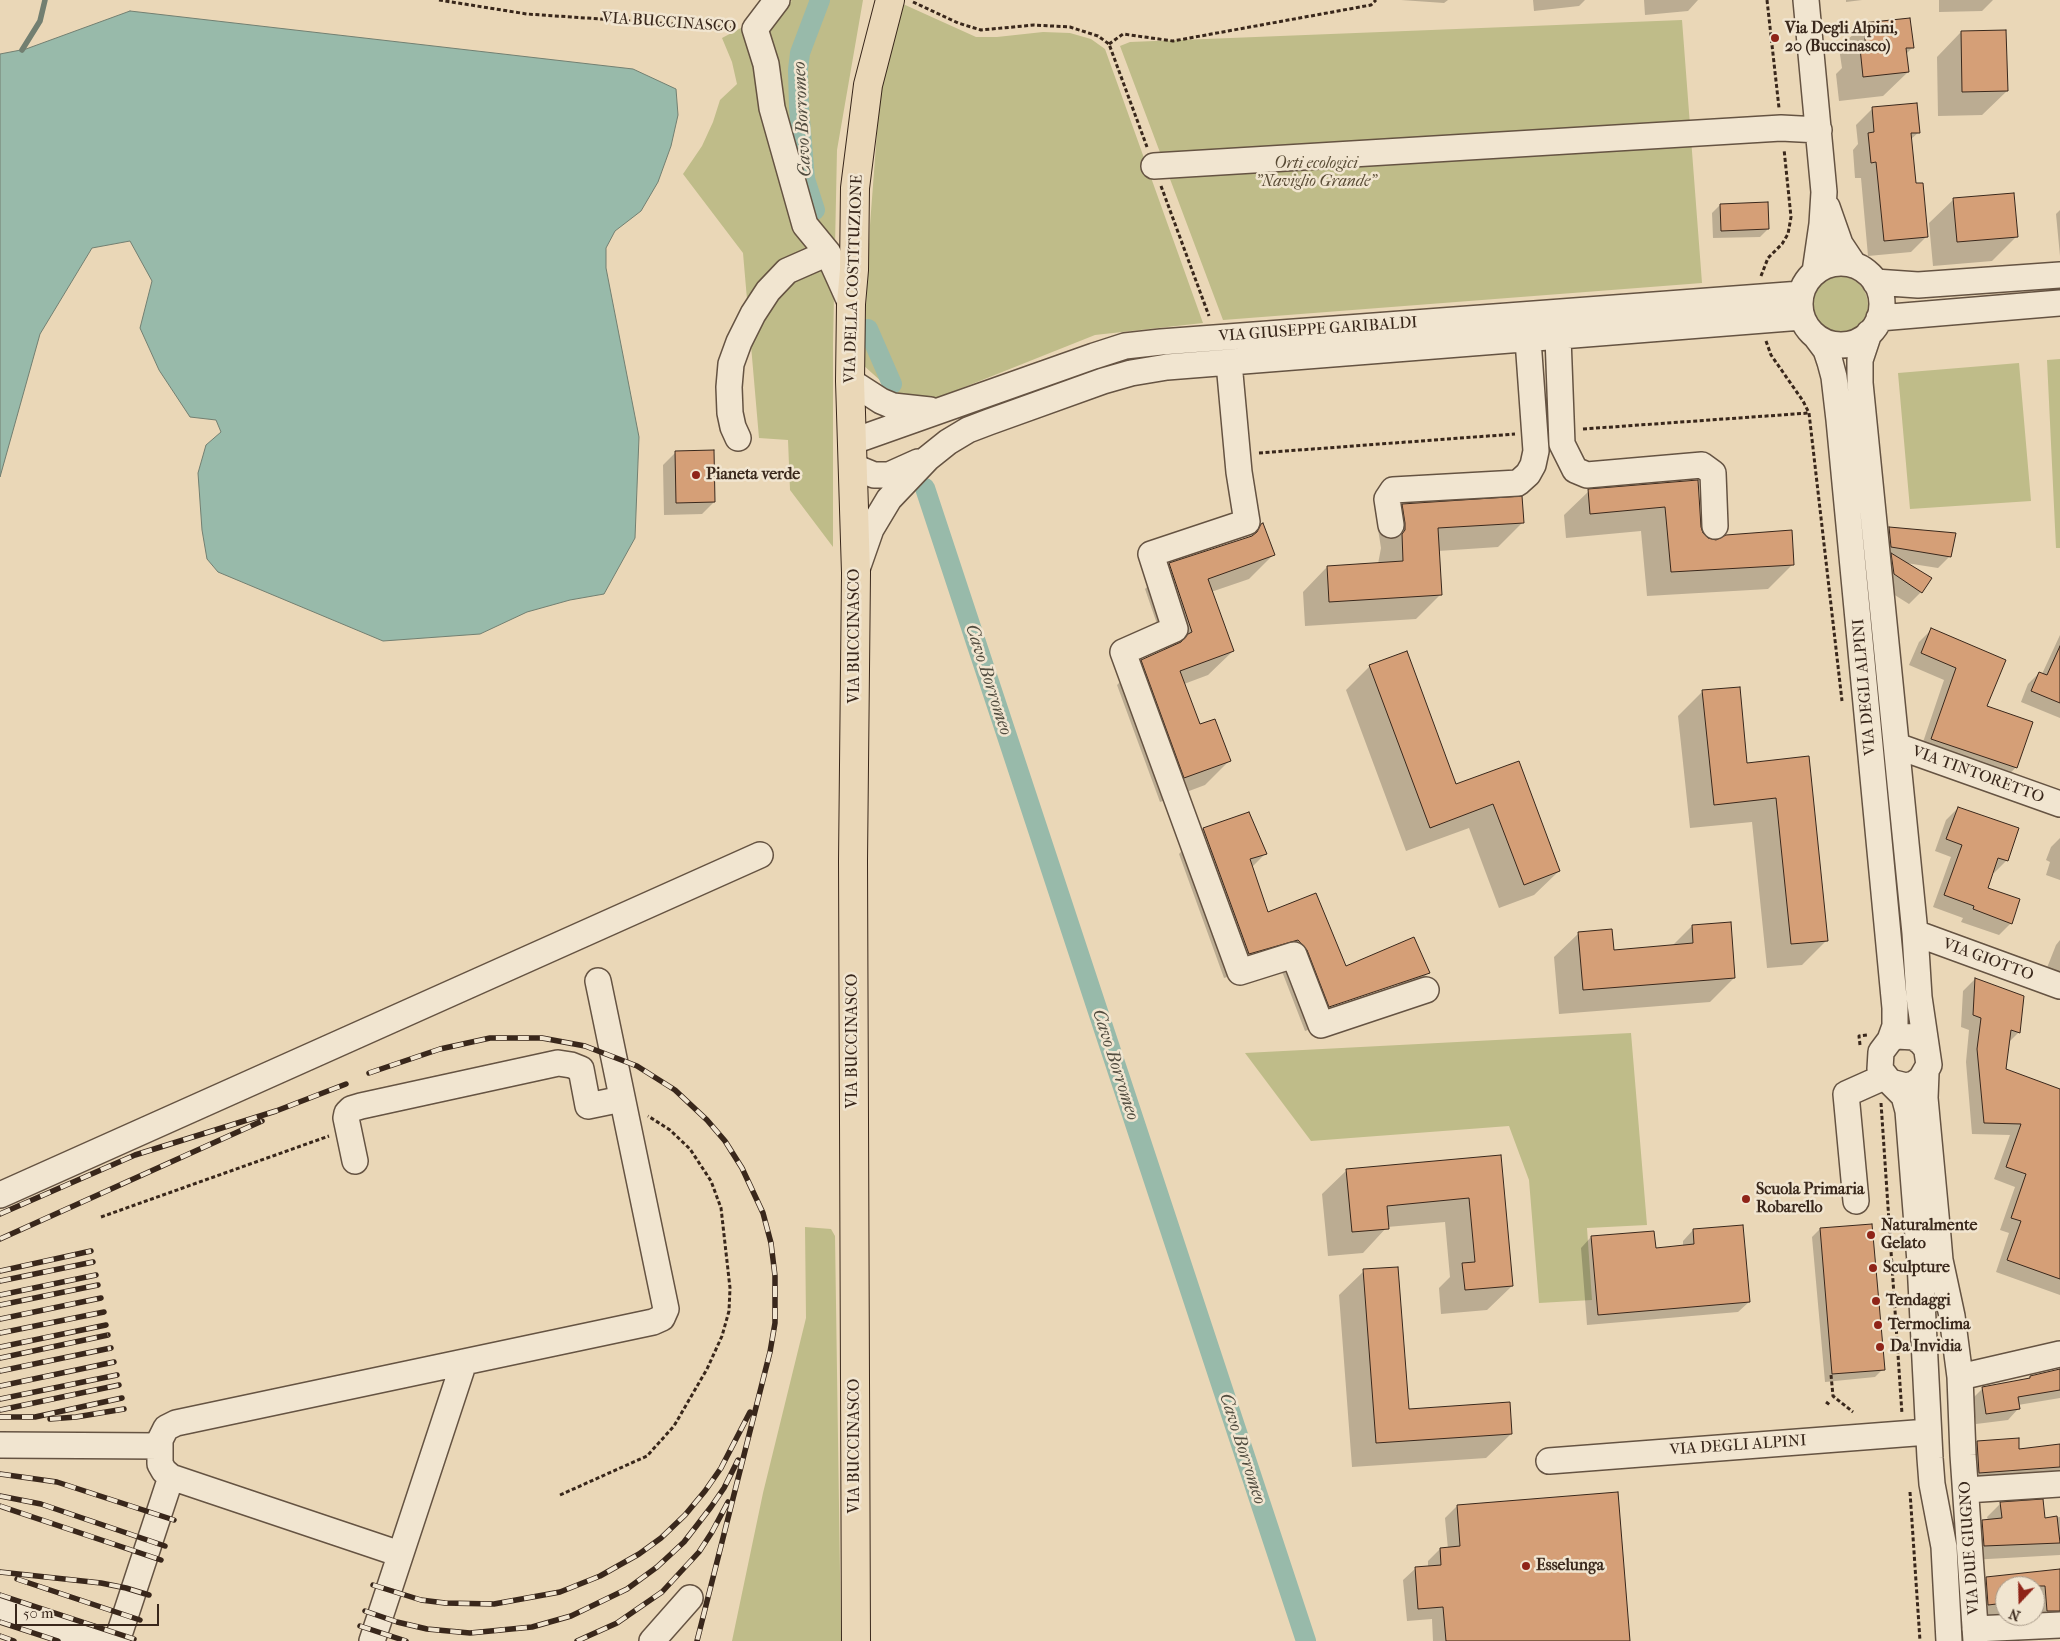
<!DOCTYPE html>
<html>
<head>
<meta charset="utf-8">
<style>
  body { margin:0 }
  #map { position:relative; width:2060px; height:1641px; overflow:hidden; background:#ead7b7; font-family:"IM FELL French Canon",serif }
  canvas { display:block }
  .north { position:absolute; left:1995px; top:1576px; width:50px; height:50px; box-sizing:border-box; background:#f1e5d0; border:1px solid #a79988; border-radius:50%; rotate:201deg; font-size:14px; font-weight:700; line-height:20px; text-align:center; color:#39271b }
  .north::after { content:''; display:block; margin:auto; width:18px; height:22px; background:#8f2418; clip-path:polygon(50% 0,100% 100%,50% 72%,0 100%) }
  .scale { position:absolute; left:15px; top:1604px; width:144px; height:22px; box-sizing:border-box; border:2px solid #39271b; border-top:0; padding-left:6px; font-size:15px; line-height:18px; white-space:nowrap; color:#39271b; -webkit-text-stroke:4px #f1e5d0; paint-order:stroke }
</style>
</head>
<body>
<div id="map">
<canvas width="2060" height="1641"></canvas>
<div class="north">N</div>
<div class="scale">50 m</div>
</div>
<script>
const context = document.querySelector('canvas').getContext('2d');
context.lineJoin = 'round';
function fill(path, color) {
  context.fillStyle = color;
  context.fill(path, 'evenodd');
}
function shape(rows) {
  const path = new Path2D();
  for (const r of rows) {
    if (r.length === 3) {
      path.moveTo(r[0] + r[2], r[1]);
      path.arc(r[0], r[1], r[2], 0, 2 * Math.PI);
      continue;
    }
    path.moveTo(r[0], r[1]);
    for (let i = 2; i < r.length; i += 2) path.lineTo(r[i], r[i + 1]);
  }
  return path;
}
function strokePath(path, color, width, dash) {
  context.strokeStyle = color;
  context.lineWidth = width;
  context.lineCap = dash ? 'butt' : 'round';
  context.setLineDash(dash || []);
  context.stroke(path);
}
function drawText(font, color, halo, rows, align = 'center') {
  context.font = font + ' "IM FELL French Canon",serif';
  context.lineWidth = 5;
  context.setLineDash([]);
  context.textBaseline = 'middle';
  context.strokeStyle = halo;
  context.fillStyle = color;
  for (const [text, x, y, turn = 0] of rows) {
    context.save();
    context.translate(x, y);
    context.rotate((+turn || 0) * Math.PI / 180);
    context.textAlign = isNaN(turn) ? turn : align;
    if (halo) context.strokeText(text, 0, 0);
    context.fillText(text, 0, 0);
    context.restore();
  }
}
const green = shape([
  [779,0,863,0,837,150,833,344,833,547,790,490,788,440,759,438,743,253,683,174,702,146,713,122,720,100,737,84,732,62,722,38,792,1],
  [903,4,976,37,997,37,1043,32,1070,33,1091,39,1105,49,1203,323,1095,335,927,402,892,391,863,365,870,225,880,92],
  [1682,20,1702,283,1223,320,1120,46,1130,42],
  [1839,305,29],
  [2060,359,2060,548,2056,548,2047,360],
  [2019,363,2031,501,1910,509,1898,373],
  [1631,1033,1647,1225,1587,1228,1592,1300,1539,1303,1529,1180,1509,1126,1311,1141,1245,1053],
  [805,1227,831,1229,835,1236,841,1641,732,1641,763,1493,806,1318]
]);
const water = shape([
  [130,11,633,69,676,89,678,115,671,146,658,182,641,211,615,231,606,248,606,268,639,437,635,538,604,594,570,600,527,612,480,634,383,641,218,572,207,559,202,530,198,473,206,445,221,432,216,420,190,417,159,370,140,328,152,281,130,241,92,248,40,334,0,477,0,54,26,49,130,11]
]);
const shadow = shape([
  [1401,0,1448,0,1444,3],
  [1533,0,1585,0,1579,6,1534,11],
  [1644,0,1698,0,1688,11,1645,15],
  [1846,0,1862,0,1846,2],
  [1939,0,1993,0,1982,11,1939,12],
  [1864,24,1913,47,1906,54,1908,72,1883,96,1839,101,1836,74,1842,68,1839,48],
  [1961,32,2007,91,1982,115,1938,116,1937,57],
  [1872,109,1919,132,1910,140,1914,185,1927,236,1911,252,1868,256,1861,178,1855,178,1853,150,1858,144,1856,125],
  [1954,199,2016,237,1992,261,1933,266,1929,223],
  [1720,205,1768,229,1760,237,1713,238,1712,213],
  [2060,210,2060,256,2056,214],
  [675,453,714,502,702,514,664,515,663,465],
  [1697,481,1702,534,1707,540,1793,564,1768,589,1647,596,1641,531,1566,538,1564,515,1589,491],
  [1403,505,1522,523,1498,547,1438,551,1441,594,1416,619,1305,626,1303,592,1327,567,1378,564,1381,548,1378,529],
  [1262,525,1274,554,1249,579,1211,592,1233,651,1208,675,1184,684,1199,725,1229,761,1205,785,1160,802,1117,685,1142,661,1166,650,1145,589,1170,564,1249,538],
  [1889,528,1950,556,1938,568,1906,563,1921,592,1909,604,1882,587,1877,540],
  [1931,630,1985,707,2016,767,2004,780,1920,751,1944,680,1909,665,1919,642],
  [2060,635,2060,718,2021,702,2028,684,2039,673,2042,674],
  [1370,666,1456,785,1518,762,1559,871,1534,895,1499,908,1469,828,1406,851,1346,690],
  [1702,692,1746,764,1808,758,1827,940,1802,965,1767,968,1752,822,1690,828,1678,716],
  [1958,808,2007,860,1994,873,1992,872,1986,889,2011,923,1999,935,1961,922,1963,918,1933,907,1951,857,1935,851,1946,820],
  [1249,814,1265,854,1252,867,1267,914,1345,968,1428,973,1404,997,1305,1031,1283,974,1273,963,1224,978,1179,854,1203,829],
  [1400,982,1400,985,1324,1010,1323,1008],
  [2060,838,2060,880,2046,875,2050,862,2046,860,2051,847],
  [1692,926,1734,978,1710,1002,1559,1014,1554,957,1579,933,1613,951,1672,946],
  [2060,940,2060,984,2043,978,2056,945],
  [1975,979,2022,997,2019,1032,2008,1043,2005,1070,2060,1090,2060,1295,1996,1272,2009,1233,2000,1230,2015,1187,1994,1179,2010,1135,1972,1134,1966,1062,1969,1030,1961,1027,1963,991],
  [1500,1156,1512,1286,1487,1310,1441,1314,1439,1288,1450,1277,1445,1222,1387,1227,1363,1253,1328,1256,1322,1194,1347,1170],
  [1820,1229,1883,1369,1875,1377,1825,1382,1812,1237],
  [1693,1230,1749,1302,1738,1312,1587,1325,1581,1248,1591,1237,1655,1249,1683,1247,1683,1241],
  [1364,1271,1407,1410,1511,1434,1486,1458,1352,1467,1339,1295],
  [2060,1370,2060,1398,2018,1405,2018,1409,2008,1420,1976,1424,1972,1399,1983,1388,2028,1380,2030,1377],
  [1977,1442,2018,1450,2060,1445,2060,1474,1972,1480,1969,1450],
  [2001,1503,2044,1519,2060,1517,2060,1555,1970,1560,1969,1535,1982,1521,1988,1520,1987,1517],
  [1457,1506,1629,1641,1433,1641,1432,1619,1407,1621,1403,1580,1416,1568,1428,1567,1428,1561,1440,1549,1448,1549,1445,1518],
  [2060,1570,2060,1635,2035,1616,2035,1586,2005,1586,2005,1615,1975,1618,1973,1592,1986,1578]
]);
const stream = shape([
  [22,50,40,21,45,0]
]);
const canal = shape([
  [815,210,805,179,799,107,798,70,800,53,820,0],
  [868,329,892,384],
  [925,488,1306,1641]
]);
const building = shape([
  [1910,18,1914,48,1906,48,1909,72,1863,77,1860,48,1866,47,1863,23,1910,18],
  [2006,30,2008,91,1962,92,1961,31,2006,30],
  [1917,103,1920,133,1911,133,1916,183,1923,183,1928,237,1884,241,1876,162,1871,163,1868,133,1874,132,1872,107,1917,103],
  [2014,193,2018,237,1957,242,1953,198,2014,193],
  [1768,202,1769,229,1721,231,1720,204,1768,202],
  [714,450,715,502,676,503,675,451,714,450],
  [1698,480,1701,527,1703,533,1708,538,1716,540,1726,535,1792,530,1794,565,1671,572,1665,507,1590,514,1588,489,1698,480],
  [1522,496,1524,523,1438,528,1442,595,1329,602,1327,566,1403,561,1402,534,1405,530,1405,523,1402,504,1522,496],
  [1263,523,1275,555,1208,579,1234,651,1180,671,1200,724,1215,719,1231,761,1184,778,1141,660,1181,642,1188,634,1192,632,1169,563,1252,536,1257,532,1261,524,1263,523],
  [1889,527,1956,533,1951,557,1891,547,1889,527],
  [1891,553,1932,578,1922,593,1894,574,1891,553],
  [1931,628,2006,660,1987,706,2033,722,2017,768,1931,739,1956,668,1921,653,1931,628],
  [2060,646,2060,703,2031,691,2039,672,2047,675,2060,646],
  [1407,651,1456,784,1519,761,1560,871,1524,885,1493,804,1430,828,1369,665,1407,651],
  [1740,687,1747,763,1809,756,1828,941,1791,944,1776,798,1714,805,1702,690,1740,687],
  [1958,807,2019,828,2008,861,1998,858,1988,888,2020,899,2012,924,1973,909,1974,906,1944,895,1962,845,1946,839,1958,807],
  [1249,812,1267,854,1250,859,1268,912,1316,893,1346,966,1414,937,1430,973,1329,1007,1307,950,1298,940,1249,954,1203,828,1249,812],
  [1731,922,1735,978,1583,990,1578,932,1612,929,1614,950,1693,943,1692,925,1731,922],
  [1975,978,2024,996,2020,1033,2011,1030,2006,1069,2060,1089,2060,1279,2007,1260,2021,1221,2011,1218,2026,1174,2006,1167,2021,1124,1984,1123,1977,1049,1981,1018,1973,1015,1975,978],
  [1501,1155,1513,1286,1465,1290,1462,1263,1475,1262,1469,1198,1387,1206,1389,1229,1352,1232,1346,1169,1501,1155],
  [1872,1224,1885,1370,1832,1374,1820,1228,1872,1224],
  [1743,1225,1750,1302,1598,1315,1591,1236,1654,1231,1656,1248,1694,1244,1693,1229,1743,1225],
  [1398,1267,1409,1409,1510,1402,1512,1434,1376,1443,1363,1269,1398,1267],
  [2060,1369,2060,1390,2018,1397,2020,1409,1986,1414,1982,1387,2030,1378,2030,1376,2060,1369],
  [2019,1438,2019,1449,2060,1444,2060,1467,1979,1473,1977,1441,2019,1438],
  [1618,1492,1630,1641,1446,1641,1443,1607,1418,1609,1415,1567,1441,1565,1440,1548,1460,1546,1457,1505,1618,1492],
  [2043,1499,2045,1518,2057,1516,2060,1543,1984,1546,1982,1520,2002,1518,2000,1502,2043,1499],
  [2060,1569,2060,1611,2047,1611,2045,1586,2005,1586,2005,1603,1988,1605,1986,1577,2060,1569]
]);
const path = shape([
  [439,0,527,14,734,28],
  [1767,0,1779,108],
  [913,2,958,23,981,30,1034,25,1070,27,1098,36,1109,44,1147,147],
  [1109,44,1123,34,1173,41,1371,5,1376,0],
  [1161,186,1209,316],
  [1761,276,1768,258,1782,244,1788,234,1791,217,1784,149],
  [1766,341,1771,355,1803,401,1809,413,1842,701],
  [1583,429,1809,413],
  [1259,453,1515,434],
  [1860,1045,1859,1036,1867,1035],
  [1881,1103,1902,1414],
  [101,1217,329,1136],
  [1831,1375,1833,1396,1853,1412],
  [1826,1402,1830,1405],
  [1910,1492,1920,1641],
  [560,1495,647,1456,674,1426,707,1369,722,1336,729,1311,730,1288,721,1208,711,1181,690,1149,670,1130,648,1116]
]);
const minor = shape([
  [777,0,755,29,766,64,772,108,805,225,828,253,851,304],
  [1806,0,1824,192,1822,224,1815,272],
  [1154,166,1781,128,1819,130],
  [1827,207,1840,244,1854,265],
  [1841,304,41],
  [1875,282,1918,285,2060,275],
  [1879,318,2060,303],
  [1869,333,1860,360,1860,383,1915,933,1919,997,1929,1065,1921,1079,1914,1084,1906,1086,1890,1082,1880,1069,1881,1052,1890,1040,1897,1036,1914,1037,1921,1042,1926,1048],
  [1558,337,1562,444,1575,470,1587,475,1702,465,1713,473,1715,526],
  [1817,338,1826,350,1830,362,1834,377,1839,420,1895,1008,1895,1026,1890,1040],
  [1229,363,1239,472,1247,522,1151,554,1175,629,1123,652,1240,972,1294,955,1321,1025,1426,990],
  [850,381,881,401,893,406,930,410],
  [738,438,733,427,730,413,729,387,731,364,739,342,753,314,768,291,787,271,828,253],
  [851,442,1094,356,1125,346,1161,342,1801,294],
  [852,466,874,475,889,475,918,462],
  [1391,525,1387,499,1393,490,1518,483,1528,474,1533,465,1536,451,1528,340],
  [857,569,871,529,889,499,928,458,948,442,968,430,989,422,1103,381,1131,373,1167,367,1802,317],
  [1897,746,2060,804],
  [1915,933,2060,986],
  [1926,1073,1925,1098,1938,1237,1940,1260,1952,1316,1960,1377,1963,1455,1976,1641],
  [1890,1082,1904,1096,1908,1111,1920,1262,1930,1458,1932,1484,1944,1547,1949,1641],
  [355,1161,346,1118,347,1113,351,1109,361,1106,558,1063,571,1065,581,1069,588,1106,622,1099],
  [0,1195,760,855],
  [1856,1201,1846,1094,1884,1077],
  [1960,1377,2060,1354],
  [0,1445,160,1446],
  [1549,1461,1928,1432],
  [1966,1490,2060,1484],
  [400,1554,171,1477,164,1471,160,1464,160,1440,166,1428,176,1423,653,1322,662,1318,666,1309,598,981],
  [0,1608,99,1641],
  [1975,1629,2060,1625],
  [117,1641,171,1477],
  [372,1641,464,1362],
  [652,1641,690,1598]
]);
const major = shape([
  [856,1641,853,861,856,573,850,381,851,304,854,270,855,188,868,85,890,0]
]);
const rail = shape([
  [369,1073,440,1049,490,1038,542,1038,585,1046,637,1066,675,1090,707,1120,725,1141,742,1168,763,1213,771,1243,775,1276,775,1323,770,1352,697,1641],
  [0,1214,135,1155,276,1111,346,1084],
  [0,1239,262,1121],
  [0,1271,91,1251],
  [0,1281,93,1262],
  [0,1295,96,1275],
  [0,1305,98,1285],
  [0,1319,101,1298],
  [0,1333,104,1312],
  [0,1347,106,1325],
  [0,1358,108,1335],
  [0,1371,111,1348],
  [0,1386,114,1362],
  [0,1399,117,1375],
  [0,1410,119,1385],
  [0,1417,35,1417,122,1398],
  [50,1419,76,1417,124,1409],
  [0,1474,57,1482,174,1520],
  [0,1496,41,1504,165,1546],
  [0,1506,161,1560],
  [0,1572,101,1583,126,1588,149,1595],
  [17,1579,140,1620],
  [373,1585,421,1600,445,1603,494,1604,560,1592,600,1576,639,1554,661,1538,685,1515,705,1491,721,1468,750,1412],
  [0,1595,134,1639],
  [365,1611,397,1622,427,1629,470,1633,532,1627,571,1616,627,1589,657,1567,670,1555,684,1542,711,1507,724,1488,738,1460],
  [0,1622,58,1641],
  [360,1626,406,1641],
  [0,1636,14,1641],
  [577,1641,617,1623,662,1592,699,1552,712,1532,728,1502]
]);
const markers = [
  [1775,38,5,"#8f2418"],
  [696,475,5,"#8f2418"],
  [1746,1199,5,"#8f2418"],
  [1871,1235,5,"#8f2418"],
  [1873,1268,5,"#8f2418"],
  [1876,1301,5,"#8f2418"],
  [1878,1325,5,"#8f2418"],
  [1880,1347,5,"#8f2418"],
  [1526,1566,5,"#8f2418"]
];
const streetNames = [
  ["VIA BUCCINASCO",669,23,4],
  ["VIA DELLA COSTITUZIONE",854,279,-88],
  ["VIA GIUSEPPE GARIBALDI",1318,330,-4],
  ["VIA BUCCINASCO",855,636,-90],
  ["VIA DEGLI ALPINI",1865,687,-95],
  ["VIA TINTORETTO",1978,775,20],
  ["VIA GIOTTO",1988,960,20],
  ["VIA BUCCINASCO",853,1041,-90],
  ["VIA BUCCINASCO",855,1446,-90],
  ["VIA DEGLI ALPINI",1738,1446,-4],
  ["VIA DUE GIUGNO",1970,1548,-94]
];
const poiNames = [
  ["Via Degli Alpini,",1785,29],
  ["20 (Buccinasco)",1785,47],
  ["Pianeta verde",706,475],
  ["Scuola Primaria",1756,1190],
  ["Robarello",1756,1208],
  ["Naturalmente",1881,1226],
  ["Gelato",1881,1244],
  ["Sculpture",1883,1268],
  ["Tendaggi",1886,1301],
  ["Termoclima",1888,1325],
  ["Da Invidia",1890,1347],
  ["Esselunga",1536,1566]
];
const parkNames = [
  ["Orti ecologici",1316,164],
  ["\"Naviglio Grande\"",1316,182]
];
const waterNames = [
  ["Cavo Borromeo",803,119,-93],
  ["Cavo Borromeo",988,680,72],
  ["Cavo Borromeo",1115,1065,72],
  ["Cavo Borromeo",1242,1449,72]
];
fill(green, '#bfbc89');
fill(water, '#98baaa');
strokePath(water, '#727f71', 1);
fill(shadow, '#0003');
strokePath(stream, '#727f71', 5.5);
strokePath(canal, '#98baaa', 20);
fill(building, '#d59f77');
strokePath(building, '#39271b', 1);
strokePath(minor, '#655342', 28);
strokePath(major, '#39271b', 30);
strokePath(path, '#39271b', 3, [4, 2.5]);
strokePath(minor, '#f1e5d0', 25);
strokePath(major, '#ead7b7', 28);
strokePath(rail, '#39271b', 5.5);
strokePath(rail, '#f1e5d0', 4, [11]);
for (const [x, y, r, color] of markers) {
  const dot = new Path2D();
  dot.arc(x, y, r, 0, 2 * Math.PI);
  context.fillStyle = color;
  context.fill(dot);
  strokePath(dot, '#f1e5d0', 2);
}
drawText('16px', '#39271b', '#f1e5d0', streetNames);
drawText('bold 16px', '#39271b', '#f1e5d0', poiNames, 'left');
drawText('italic 16px', '#5a4c36', '#f1e5d0', parkNames);
drawText('italic 18px', '#514c3f', '#f1e5d0', waterNames);
</script>
</body>
</html>
